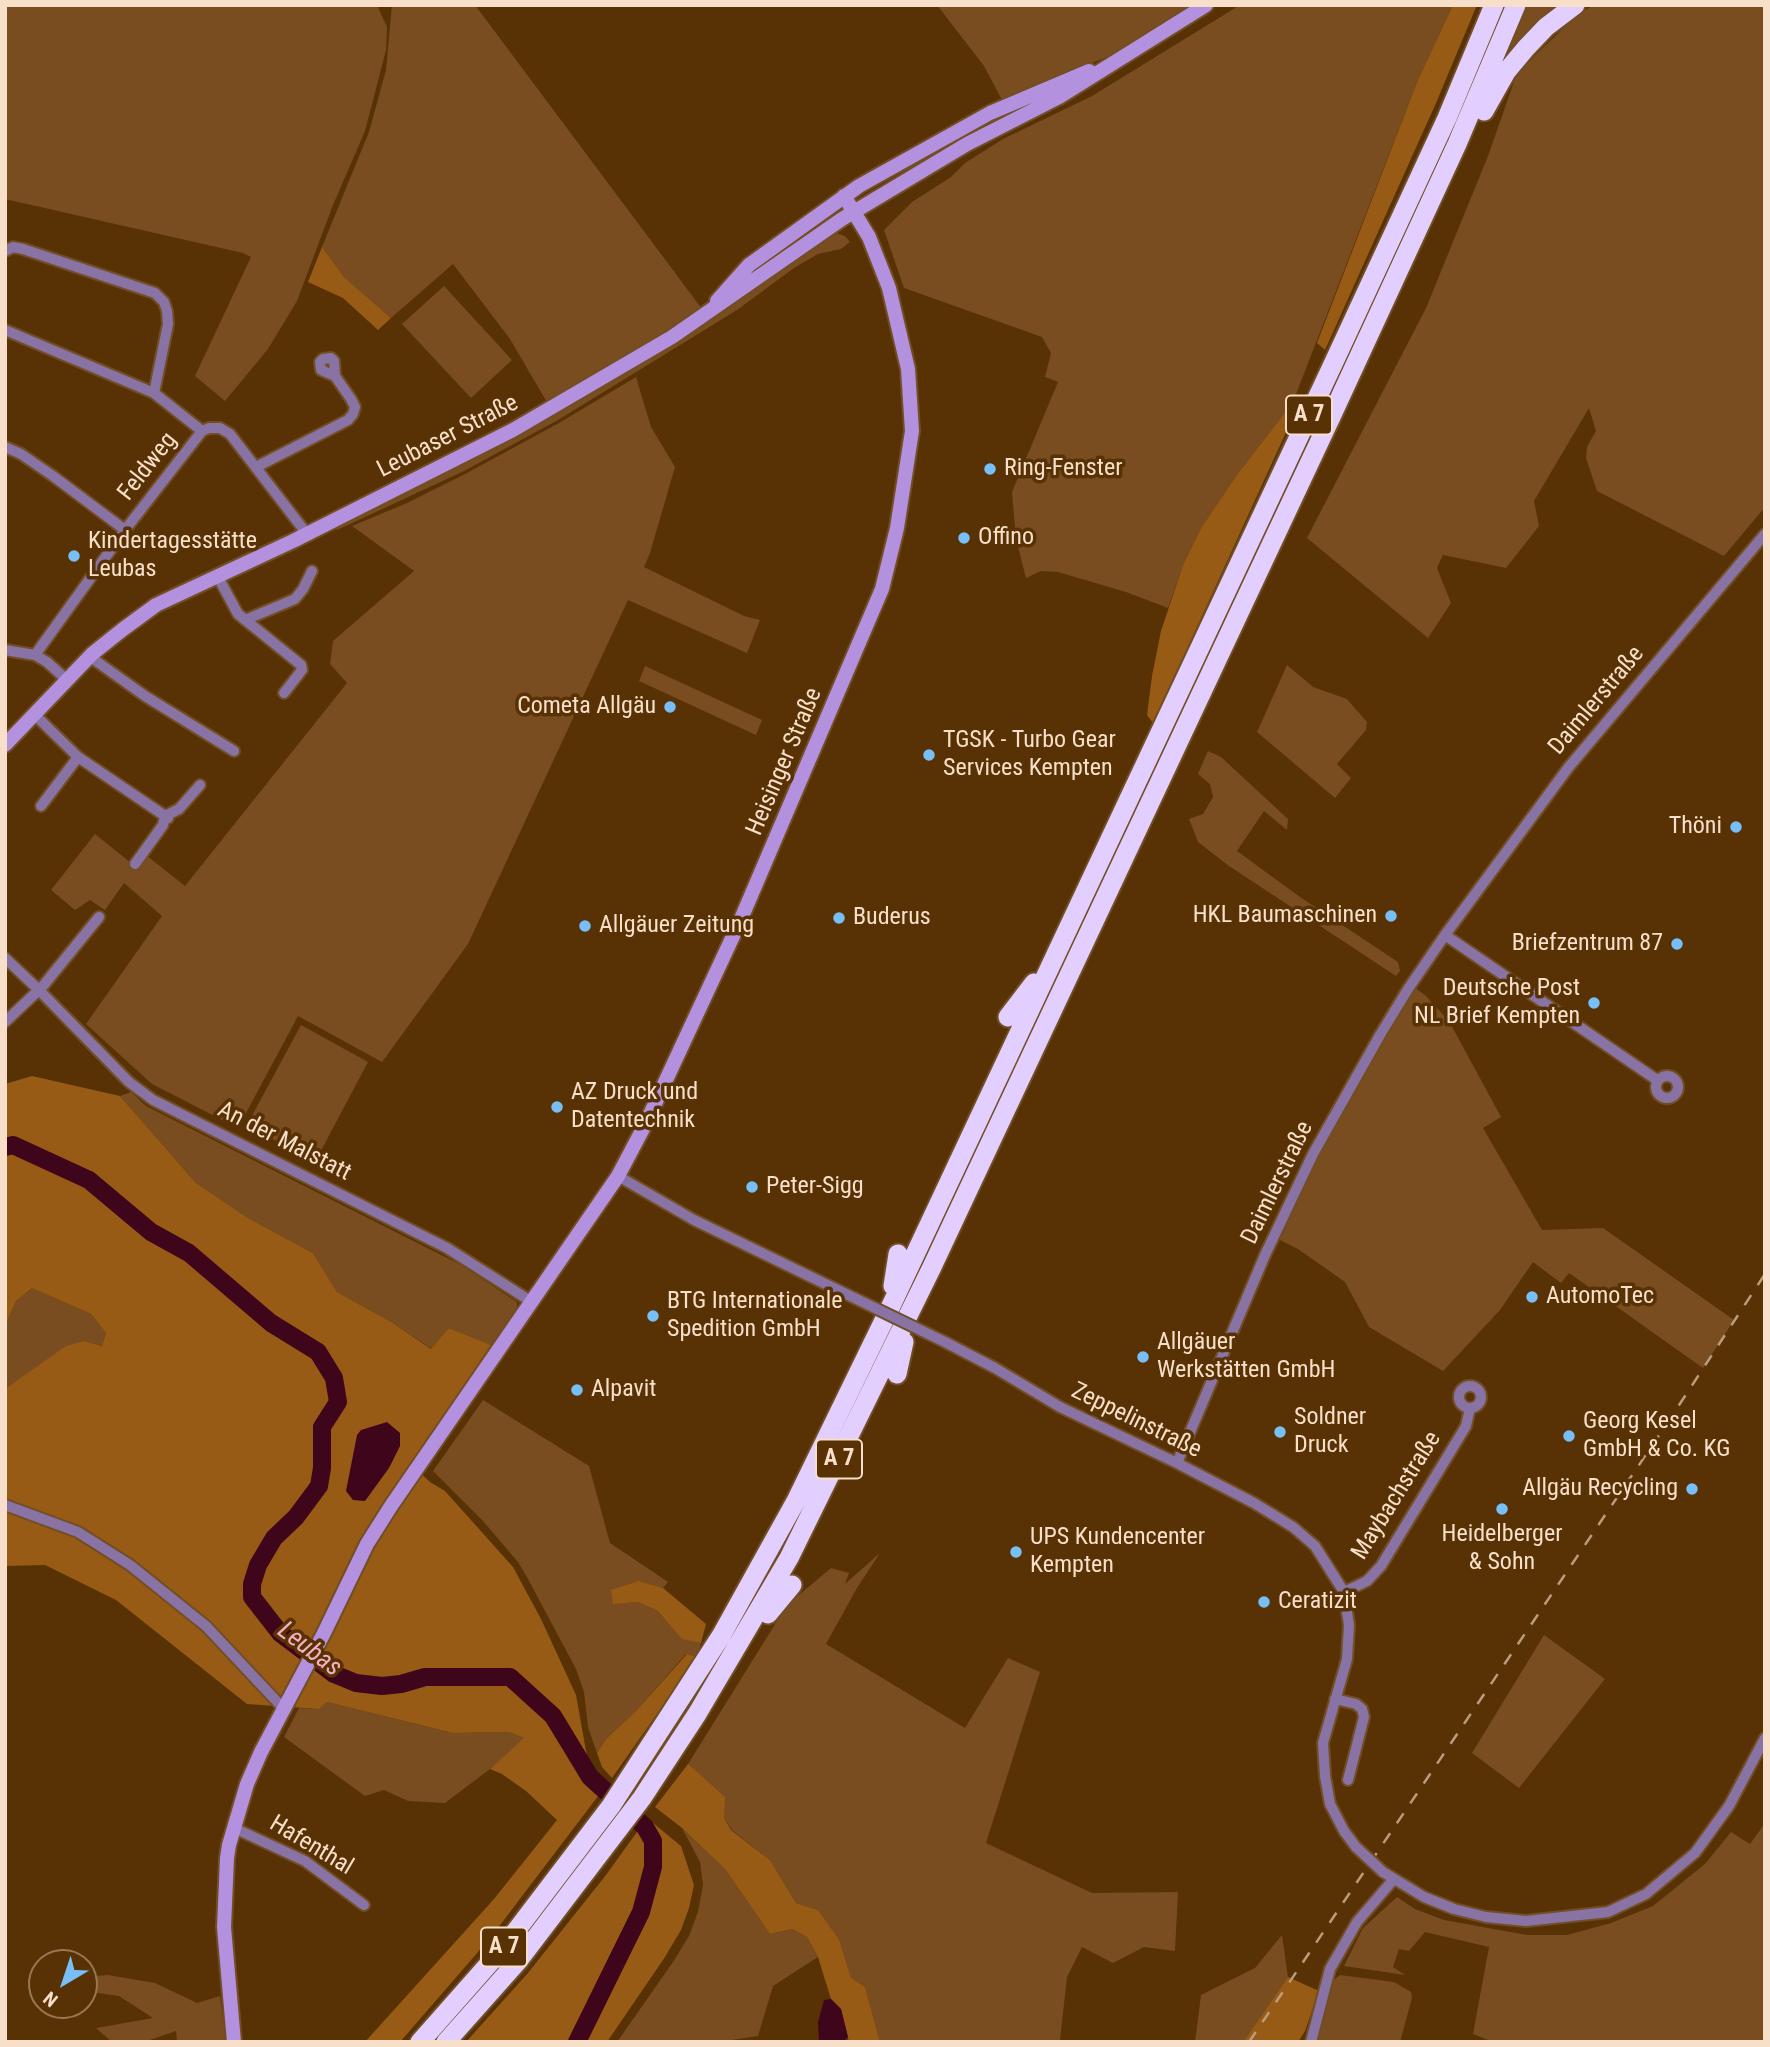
<!DOCTYPE html>
<html>
<head>
<meta charset="utf-8">
<style>
  body { margin:0 }
  #map { position:relative; width:1770px; height:2047px; overflow:hidden; background:#583204; font-family:"Roboto Condensed",sans-serif }
  canvas { display:block }
  .frame { position:absolute; inset:0; border:7px solid #f7dfca; pointer-events:none }
  .north { position:absolute; left:28px; top:1949px; width:70px; height:70px; box-sizing:border-box; background:#583204; border:2px solid #987753; border-radius:50%; rotate:219deg; font-size:19px; font-weight:700; line-height:28px; text-align:center; color:#f7dfca }
  .north::after { content:''; display:block; margin:auto; width:24px; height:32px; background:#78bff7; clip-path:polygon(50% 0,100% 100%,50% 72%,0 100%) }
</style>
</head>
<body>
<div id="map">
<canvas width="1770" height="2047"></canvas>
<div class="frame"></div>
<div class="north">N</div>
</div>
<script>
const context = document.querySelector('canvas').getContext('2d');
context.lineJoin = 'round';
function fill(path, color) {
  context.fillStyle = color;
  context.fill(path, 'evenodd');
}
function shape(rows) {
  const path = new Path2D();
  for (const r of rows) {
    if (r.length === 3) {
      path.moveTo(r[0] + r[2], r[1]);
      path.arc(r[0], r[1], r[2], 0, 2 * Math.PI);
      continue;
    }
    path.moveTo(r[0], r[1]);
    for (let i = 2; i < r.length; i += 2) path.lineTo(r[i], r[i + 1]);
  }
  return path;
}
function strokePath(path, color, width, dash) {
  context.strokeStyle = color;
  context.lineWidth = width;
  context.lineCap = dash ? 'butt' : 'round';
  context.setLineDash(dash || []);
  context.stroke(path);
}
function drawText(font, color, halo, rows, align = 'center') {
  context.font = font + ' "Roboto Condensed",sans-serif';
  context.lineWidth = 7;
  context.setLineDash([]);
  context.textBaseline = 'middle';
  context.strokeStyle = halo;
  context.fillStyle = color;
  for (const [text, x, y, turn = 0] of rows) {
    context.save();
    context.translate(x, y);
    context.rotate((+turn || 0) * Math.PI / 180);
    context.textAlign = isNaN(turn) ? turn : align;
    if (halo) context.strokeText(text, 0, 0);
    context.fillText(text, 0, 0);
    context.restore();
  }
}
const green = shape([
  [5,5,377,5,387,27,386,50,365,131,333,205,297,301,268,349,225,401,195,376,251,257,243,253,5,199],
  [392,5,475,5,702,309,548,404,510,339,453,264,391,318,344,277,322,247,369,132,386,70],
  [937,5,1192,5,1109,56,1002,100,984,66],
  [1240,5,1453,5,1417,82,1293,402,1236,476,1201,528,1183,565,1168,608,1126,592,1058,572,1041,571,1026,578,1016,539,1012,492,1058,382,1045,377,1051,353,1042,337,904,288,884,230,912,202,951,177,965,163,1003,139,1092,96],
  [1527,5,1564,5,1499,71],
  [1593,5,1765,5,1765,507,1724,556,1597,491,1586,458,1587,447,1596,431,1589,408,1534,501,1539,526,1506,568,1443,555,1437,568,1451,603,1428,638,1307,538,1426,308,1488,156,1517,73,1575,17],
  [833,232,845,236,850,242,841,249,818,254,794,268,737,310,558,420,464,471,337,530,334,525,434,478,517,435],
  [444,286,512,360,471,398,402,324],
  [636,377,651,427,675,467,650,553,644,567,744,616,760,620,747,653,628,600,468,944,382,1062,298,1016,238,1128,152,1084,86,1024,162,916,124,883,105,910,90,900,75,910,51,890,95,834,136,867,146,855,185,886,347,683,330,664,333,641,414,571,352,526,407,503,465,474,559,423],
  [1287,665,1313,687,1347,699,1367,722,1366,730,1337,764,1351,778,1335,798,1257,732],
  [645,666,762,720,756,735,639,681],
  [1208,751,1221,757,1288,819,1287,830,1264,811,1237,851,1300,897,1398,962,1400,971,1396,976,1229,866,1198,842,1189,819,1203,814,1213,797,1210,784,1198,774],
  [1411,985,1425,995,1449,1021,1501,1117,1483,1128,1542,1230,1603,1228,1734,1320,1703,1368,1569,1273,1561,1283,1533,1262,1500,1310,1443,1371,1369,1327,1345,1282,1298,1249,1274,1237,1313,1154],
  [301,1025,368,1062,315,1162,247,1125],
  [131,1092,146,1106,461,1265,517,1302,517,1313,491,1345,449,1328,432,1349,393,1323,337,1292,313,1253,248,1218,196,1183,120,1096],
  [32,1288,91,1314,106,1333,102,1346,84,1341,5,1389,5,1326,16,1301],
  [483,1400,589,1466,610,1543,668,1582,663,1588,639,1581,613,1603,638,1602,658,1611,682,1638,701,1643,697,1657,686,1654,635,1712,606,1739,597,1753,588,1727,584,1692,576,1669,528,1579,518,1562,483,1521,433,1471],
  [880,1553,857,1588,826,1644,965,1728,1008,1658,1040,1672,986,1843,1092,1893,1178,1892,1175,1951,1144,1947,1113,1963,1082,1947,1067,1977,1060,2040,1062,2042,880,2042,865,1987,851,1979,839,1939,818,1910,796,1903,770,1860,732,1830,688,1764,787,1605,831,1568,849,1573,845,1584],
  [1544,1635,1605,1679,1519,1788,1472,1753],
  [327,1702,453,1733,509,1732,525,1738,490,1769,445,1803,408,1801,384,1790,365,1796,284,1737,299,1708,319,1709],
  [1765,1823,1765,2042,1493,2042,1473,2034,1489,1947,1425,1932,1409,1951,1399,1949,1393,1967,1405,1975,1344,1966,1363,1928,1397,1897,1415,1909,1444,1920,1527,1935,1567,1935,1611,1923,1653,1906,1705,1864,1731,1832,1750,1844],
  [682,1828,725,1869,770,1934,792,1929,807,1937,818,1957,773,1986,758,2036,719,2042,617,2042,673,1962,689,1936,698,1912,703,1885,700,1862],
  [1282,1935,1288,1977,1243,2042,1195,2042,1201,1995,1255,1968],
  [108,1975,155,1983,197,2003,220,1996,226,2042,177,2042,176,2031,144,2042,112,2042,96,2028,153,2018,119,1996,84,1991,84,1977],
  [1340,1975,1394,1982,1411,1992,1412,1998,1400,2042,1314,2042,1331,1982]
]);
const forest = shape([
  [1453,5,1477,5,1436,103,1325,350,1317,343,1417,82],
  [322,247,344,277,391,318,378,330,343,298,308,282],
  [1293,402,1299,404,1153,723,1147,715,1152,676,1161,631,1183,565,1201,528,1236,476],
  [32,1076,120,1096,196,1183,248,1218,313,1253,337,1292,393,1323,431,1349,449,1328,491,1345,412,1465,430,1482,445,1491,513,1567,541,1619,576,1695,586,1751,594,1777,605,1787,491,1937,400,2042,365,2042,494,1899,557,1820,526,1791,502,1774,490,1769,524,1738,509,1732,453,1733,327,1702,319,1709,247,1704,116,1600,45,1565,5,1566,5,1389,66,1346,84,1341,102,1346,106,1333,91,1314,32,1288,16,1301,5,1326,5,1084],
  [639,1581,663,1588,706,1624,701,1643,682,1639,658,1611,638,1602,613,1604,611,1590],
  [687,1654,697,1657,612,1778,602,1767,597,1753,606,1739,635,1712],
  [688,1764,725,1797,724,1818,731,1830,770,1860,796,1903,818,1910,839,1939,851,1978,865,1987,880,2042,849,2042,841,2009,831,1999,818,1957,807,1937,792,1929,770,1934,725,1869,682,1828,655,1807],
  [647,1818,681,1846,694,1885,689,1908,681,1930,665,1957,607,2042,466,2042,528,1973,606,1875],
  [1288,1977,1319,1991,1305,2031,1298,2042,1243,2042]
]);
const water = shape([
  [387,1422,400,1433,400,1446,389,1468,365,1501,353,1500,346,1491,357,1435,361,1430],
  [831,1999,841,2009,848,2037,843,2042,819,2042,818,2022,824,2000]
]);
const river = shape([
  [5,1147,13,1145,89,1180,151,1232,189,1253,271,1323,318,1352,334,1378,338,1402,322,1427,322,1468,319,1486,296,1517,274,1538,258,1565,252,1584,252,1597,280,1633,334,1674,356,1683,382,1686,401,1684,425,1677,510,1677,553,1716,590,1777,645,1827,653,1841,653,1867,641,1912,577,2042]
]);
const street = shape([
  [5,251,13,247,23,249,155,293,164,302,167,311,168,324,154,393],
  [5,330,154,393,202,431],
  [5,447,21,454,53,476,125,530],
  [256,467,348,420,353,414,355,407,351,399,335,376,321,370,320,362,323,359,331,358,334,361,335,376],
  [218,577,238,614,301,665,302,670,284,693],
  [245,620,295,599,303,589,312,571],
  [5,650,35,655,47,662,67,680],
  [92,654,96,661,145,696,234,751],
  [35,655,125,530,202,431,209,428,220,428,230,434,307,534],
  [34,714,78,757,168,818],
  [41,806,78,757],
  [135,864,163,825,165,816,179,809,200,785],
  [1445,935,1657,1080],
  [5,958,39,990,129,1082,153,1100,447,1248,532,1302],
  [5,1022,43,986,99,917],
  [1667,1087,11],
  [618,1176,694,1220,842,1292],
  [945,1342,995,1368,1060,1407,1177,1463,1254,1503,1293,1527,1315,1546,1344,1592,1349,1625,1347,1659,1323,1743,1325,1776,1330,1804,1344,1831,1356,1847],
  [1470,1397,11],
  [1177,1463,1265,1255,1313,1154,1380,1035,1408,989,1445,935,1568,768,1765,534],
  [5,1505,78,1532,130,1565,206,1626,283,1708],
  [1344,1592,1367,1581,1381,1566,1466,1426,1470,1408],
  [1335,1699,1356,1704,1362,1709,1364,1717,1348,1780],
  [234,1828,305,1861,364,1905],
  [1383,1872,1424,1897,1454,1909,1486,1917,1526,1921,1608,1912,1646,1894,1695,1853,1729,1806,1765,1738],
  [1311,2042,1330,1969,1357,1922,1393,1880]
]);
const secondary = shape([
  [717,301,749,265,859,186,990,113,1089,71],
  [5,745,92,654,122,630,156,605,293,541,513,430,672,337,842,219,967,144,1059,97,1206,5],
  [234,2042,224,1927,227,1858,229,1845,247,1784,261,1752,324,1633,367,1544,391,1506,618,1176,646,1123,741,919,882,589,897,528,912,431,908,369,889,288,869,237,844,196]
]);
const highway = shape([
  [1484,111,1506,72,1526,48,1546,27,1575,5],
  [1008,1017,1034,983],
  [893,1286,898,1254],
  [897,1374,904,1342],
  [768,1614,792,1585],
  [420,2042,503,1948,611,1806,721,1636,797,1499,890,1308,1334,362,1447,118,1494,5],
  [446,2042,518,1961,642,1798,697,1714,789,1558,931,1269,1331,417,1457,144,1516,5]
]);
const rail = shape([
  [1249,2042,1666,1425,1765,1274]
]);
const streetBridge = shape([
  [842,1292,945,1342],
  [1356,1847,1383,1872]
]);
const markers = [
  [990,469,7,"#78bff7"],
  [964,538,7,"#78bff7"],
  [74,556,7,"#78bff7"],
  [670,707,7,"#78bff7"],
  [929,755,7,"#78bff7"],
  [1736,827,7,"#78bff7"],
  [1391,916,7,"#78bff7"],
  [839,918,7,"#78bff7"],
  [585,926,7,"#78bff7"],
  [1677,944,7,"#78bff7"],
  [1594,1003,7,"#78bff7"],
  [557,1107,7,"#78bff7"],
  [752,1187,7,"#78bff7"],
  [1532,1297,7,"#78bff7"],
  [653,1316,7,"#78bff7"],
  [1143,1357,7,"#78bff7"],
  [577,1390,7,"#78bff7"],
  [1280,1432,7,"#78bff7"],
  [1569,1436,7,"#78bff7"],
  [1692,1489,7,"#78bff7"],
  [1502,1509,7,"#78bff7"],
  [1016,1552,7,"#78bff7"],
  [1264,1602,7,"#78bff7"]
];
const shields = [
  [1309,415,46],
  [839,1459,46],
  [504,1947,46]
];
const shieldNames = [
  ["A 7",1309,415],
  ["A 7",839,1459],
  ["A 7",504,1947]
];
const streetNames = [
  ["Leubaser Straße",448,437,-27],
  ["Feldweg",148,467,-52],
  ["Daimlerstraße",1597,701,-50],
  ["Heisinger Straße",785,762,-67],
  ["An der Malstatt",284,1142,27],
  ["Daimlerstraße",1278,1183,-64],
  ["Zeppelinstraße",1136,1421,26],
  ["Maybachstraße",1397,1496,-58],
  ["Hafenthal",311,1846,31]
];
const poiNames = [
  ["Ring-Fenster",1004,469],
  ["Offino",978,538],
  ["Kindertagesstätte",88,542],
  ["Leubas",88,570],
  ["Cometa Allgäu",656,707,"right"],
  ["TGSK - Turbo Gear",943,741],
  ["Services Kempten",943,769],
  ["Thöni",1722,827,"right"],
  ["HKL Baumaschinen",1377,916,"right"],
  ["Buderus",853,918],
  ["Allgäuer Zeitung",599,926],
  ["Briefzentrum 87",1663,944,"right"],
  ["Deutsche Post",1580,989,"right"],
  ["NL Brief Kempten",1580,1017,"right"],
  ["AZ Druck und",571,1093],
  ["Datentechnik",571,1121],
  ["Peter-Sigg",766,1187],
  ["AutomoTec",1546,1297],
  ["BTG Internationale",667,1302],
  ["Spedition GmbH",667,1330],
  ["Allgäuer",1157,1343],
  ["Werkstätten GmbH",1157,1371],
  ["Alpavit",591,1390],
  ["Soldner",1294,1418],
  ["Druck",1294,1446],
  ["Georg Kesel",1583,1422],
  ["GmbH & Co. KG",1583,1450],
  ["Allgäu Recycling",1678,1489,"right"],
  ["Heidelberger",1502,1535,"center"],
  ["& Sohn",1502,1563,"center"],
  ["UPS Kundencenter",1030,1538],
  ["Kempten",1030,1566],
  ["Ceratizit",1278,1602]
];
const waterNames = [
  ["Leubas",309,1650,37]
];
fill(green, '#794d1f');
fill(forest, '#975b16');
fill(water, '#3f051b');
strokePath(river, '#3f051b', 18);
strokePath(street, '#714e24', 14);
strokePath(secondary, '#714e24', 18);
strokePath(highway, '#714e24', 23);
strokePath(street, '#8873a4', 10);
strokePath(secondary, '#b391df', 14);
strokePath(highway, '#e3cfff', 19);
strokePath(rail, '#ba9d7e', 2.5, [12, 12]);
strokePath(streetBridge, '#714e24', 14, []);
strokePath(streetBridge, '#8873a4', 10);
for (const [x, y, r, color] of markers) {
  const dot = new Path2D();
  dot.arc(x, y, r, 0, 2 * Math.PI);
  context.fillStyle = color;
  context.fill(dot);
  strokePath(dot, '#583204', 2.5);
}
for (const [x, y, w] of shields) {
  const box = new Path2D();
  box.roundRect(x - w / 2, y - 19.5, w, 39, 5);
  context.fillStyle = '#583204';
  context.fill(box);
  strokePath(box, '#f7dfca', 2);
}
drawText('bold 23px', '#f7dfca', null, shieldNames);
drawText('24px', '#f7dfca', '#583204', streetNames);
drawText('24px', '#f7dfca', '#583204', poiNames, 'left');
drawText('italic 26px', '#f6afc0', '#583204', waterNames);
</script>
</body>
</html>
